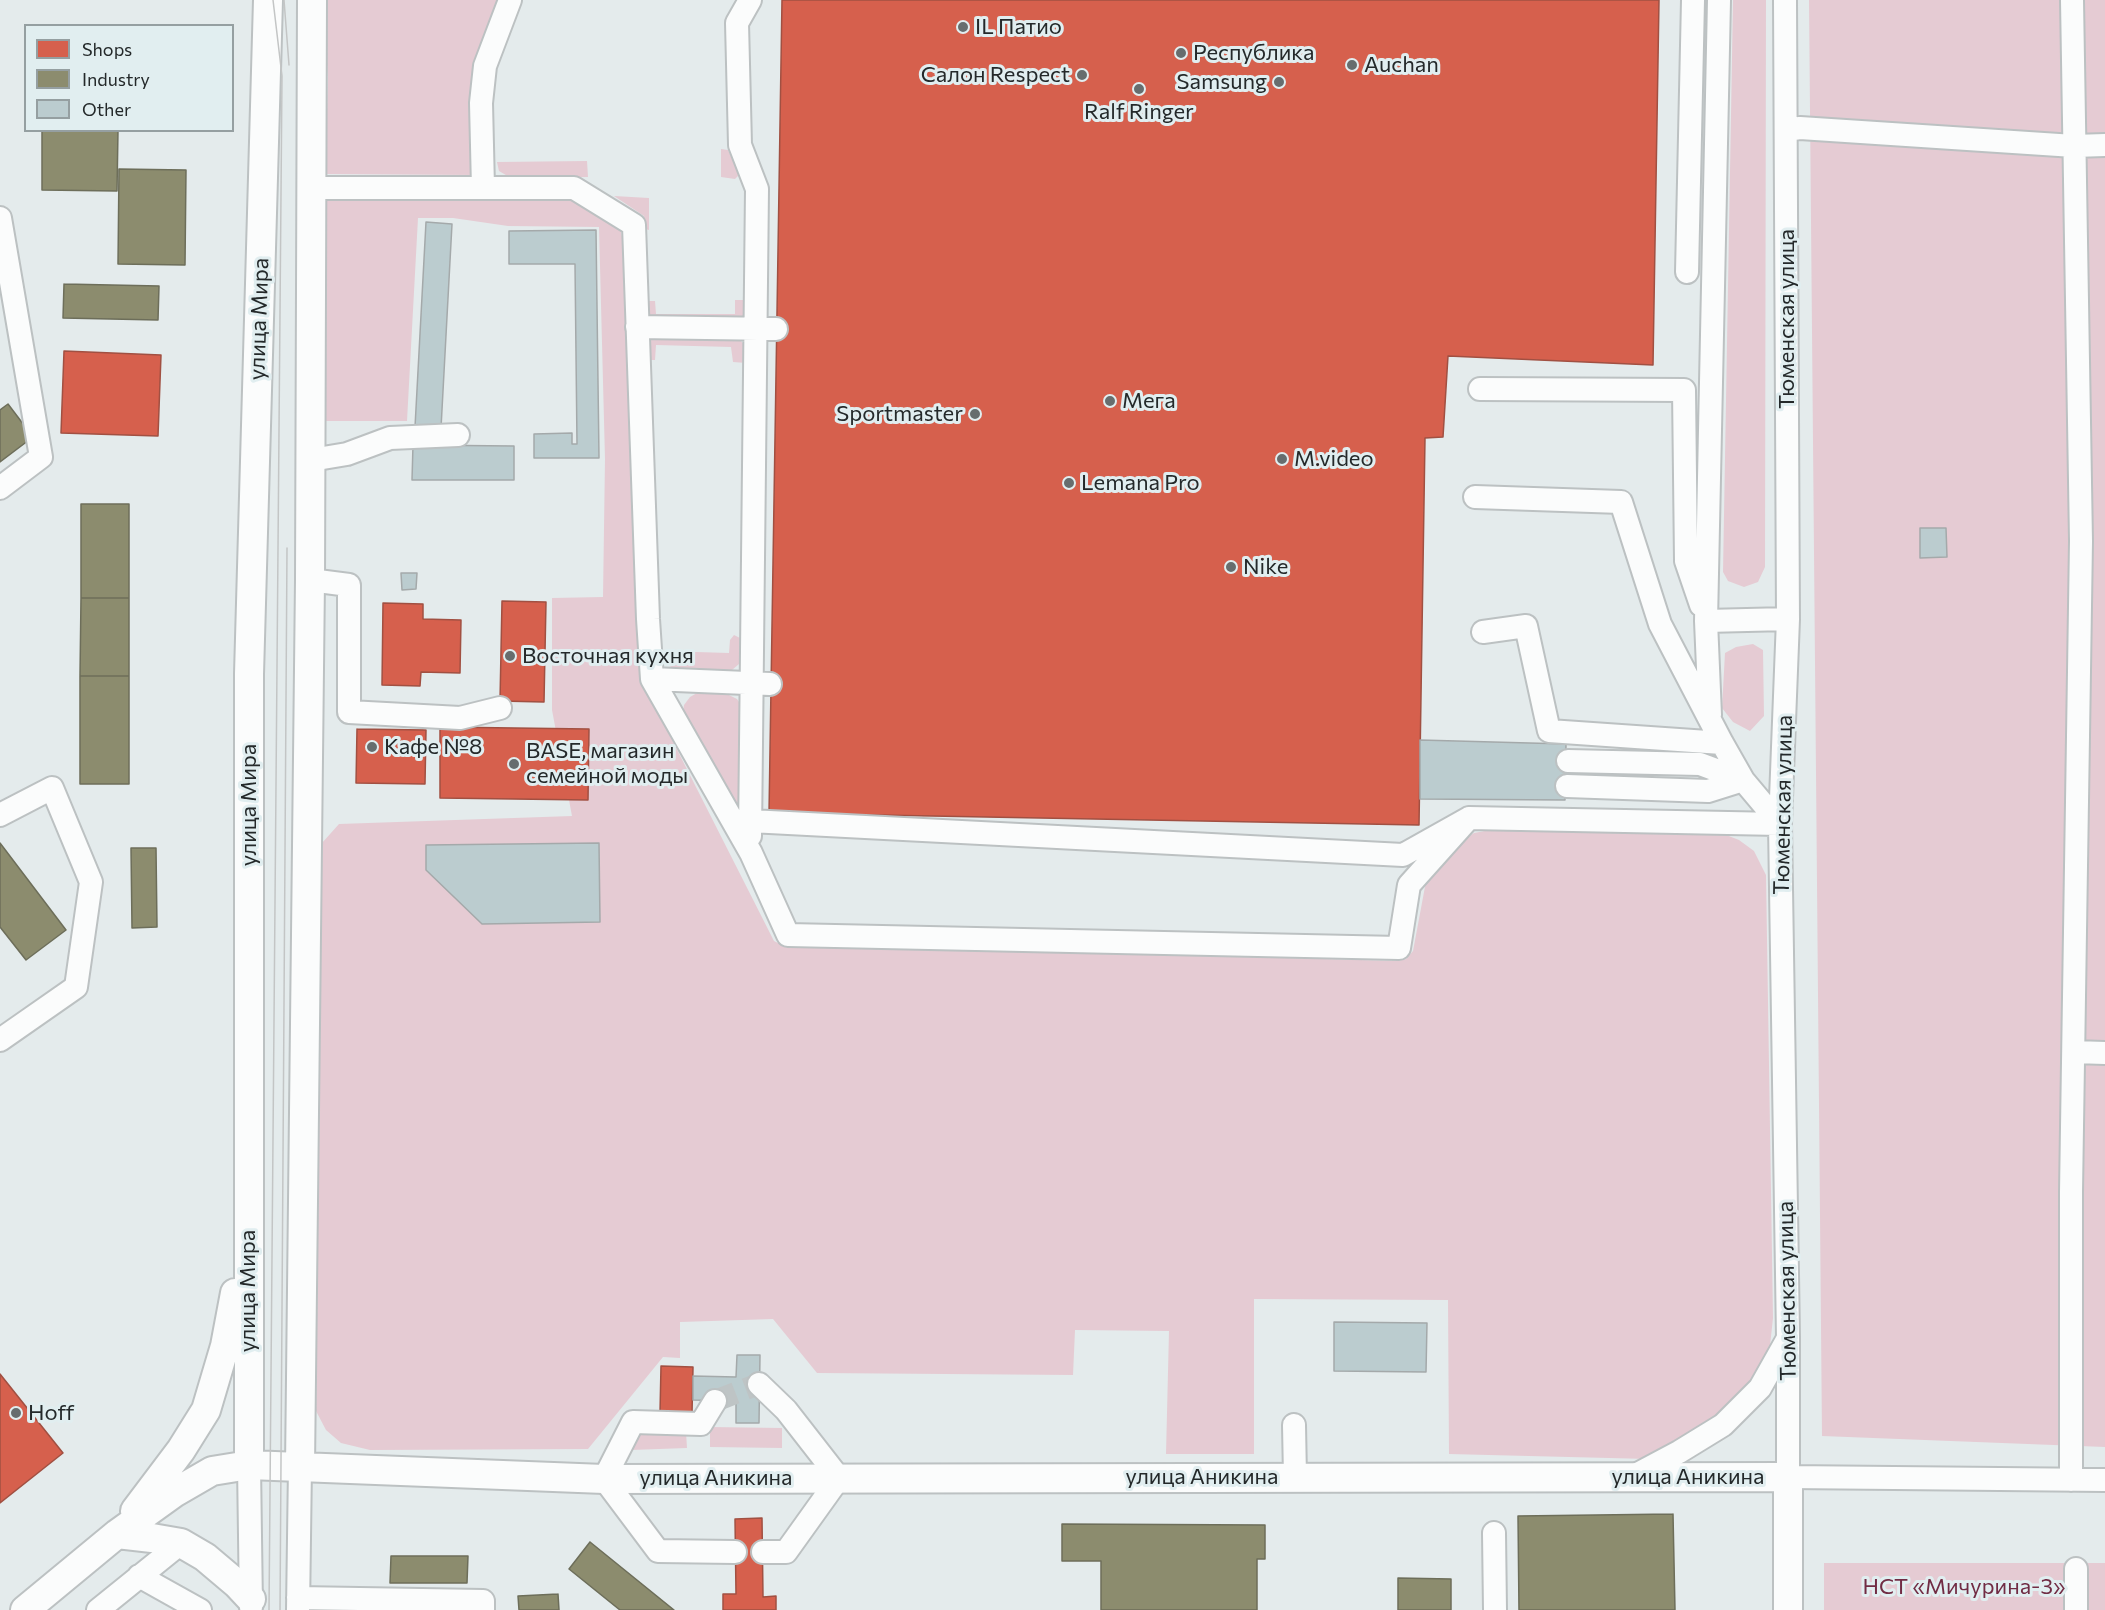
<!DOCTYPE html>
<html>
<head>
<meta charset="utf-8">
<style>
  body { margin:0 }
  #map { position:relative; width:2105px; height:1610px; overflow:hidden; background:#e4ebec; font-family:Commissioner,sans-serif }
  canvas { display:block }
  .legend { position:absolute; left:24px; top:24px; width:210px; height:108px; box-sizing:border-box; background:#e1eef0; border:2px solid #959fa1; margin:0; padding:8px 10px; list-style:none; font-size:18px; color:#24292a }
  .legend li { display:flex; align-items:center; gap:12px; height:30px }
  .legend b { width:30px; border:2px solid #959fa1 }
</style>
</head>
<body>
<div id="map">
<canvas width="2105" height="1610"></canvas>
<ul class="legend">
<li><b style="height:16px;background:#d6604d"></b>Shops</li>
<li><b style="height:16px;background:#8c8c6e"></b>Industry</li>
<li><b style="height:16px;background:#bbcccf"></b>Other</li>
</ul>
</div>
<script>
const context = document.querySelector('canvas').getContext('2d');
context.lineJoin = 'round';
function fill(path, color) {
  context.fillStyle = color;
  context.fill(path, 'evenodd');
}
function shape(rows) {
  const path = new Path2D();
  for (const r of rows) {
    path.moveTo(r[0], r[1]);
    for (let i = 2; i < r.length; i += 2) path.lineTo(r[i], r[i + 1]);
  }
  return path;
}
function strokePath(path, color, width, dash) {
  context.strokeStyle = color;
  context.lineWidth = width;
  context.lineCap = dash ? 'butt' : 'round';
  context.setLineDash(dash || []);
  context.stroke(path);
}
function drawText(font, color, halo, rows, align = 'center') {
  context.font = font + ' Commissioner,sans-serif';
  context.lineWidth = 6;
  context.setLineDash([]);
  context.textBaseline = 'middle';
  context.strokeStyle = halo;
  context.fillStyle = color;
  for (const [text, x, y, turn = 0] of rows) {
    context.save();
    context.translate(x, y);
    context.rotate((+turn || 0) * Math.PI / 180);
    context.textAlign = isNaN(turn) ? turn : align;
    if (halo) context.strokeText(text, 0, 0);
    context.fillText(text, 0, 0);
    context.restore();
  }
}
const green = shape([
  [322,0,499,0,482,40,475,67,477,175,325,174,328,78],
  [1733,0,1766,0,1765,567,1758,582,1744,587,1728,581,1723,572],
  [1809,0,2105,0,2105,1447,1822,1436],
  [721,149,728,150,739,175,735,179,721,177],
  [587,161,588,177,511,178,499,171,497,162],
  [614,196,649,198,649,230,645,229,644,216],
  [322,198,570,198,617,227,621,232,623,241,637,587,660,716,774,941,780,944,1397,961,1406,959,1413,951,1427,876,1440,857,1474,833,1490,830,1716,831,1739,840,1754,851,1766,875,1773,1318,1768,1364,1734,1409,1649,1459,1449,1454,1448,1300,1254,1299,1254,1454,1166,1454,1169,1331,1075,1330,1073,1375,817,1373,773,1319,680,1322,680,1358,663,1357,588,1449,370,1450,341,1443,326,1430,316,1411,322,843,339,824,572,816,552,710,552,598,603,597,605,459,599,227,508,226,453,218,418,218,407,421,321,421],
  [735,300,747,300,747,314,740,319,651,317,648,314,648,301,655,301,656,314,735,314],
  [655,337,733,337,741,341,746,347,746,363,733,362,731,347,656,345,655,360,650,360,650,341],
  [734,635,742,639,742,658,739,664,732,670,680,670,669,666,663,655,664,651,729,653,730,640],
  [1753,644,1763,650,1764,716,1750,731,1733,722,1722,708,1725,653,1736,647],
  [697,693,727,694,737,699,741,705,740,809,736,810,683,713,684,705,690,697],
  [710,1427,782,1428,782,1448,710,1447],
  [686,1432,687,1448,631,1450,631,1433],
  [1824,1563,2105,1563,2105,1610,1824,1610]
]);
const shops = shape([
  [782,0,1659,0,1653,365,1448,356,1443,437,1425,438,1419,825,769,813,782,0],
  [64,351,161,355,158,436,61,433,64,351],
  [502,601,546,602,544,702,500,701,502,601],
  [383,603,423,604,423,619,461,620,460,673,421,672,420,686,382,685,383,603],
  [440,727,589,729,588,800,440,798,440,727],
  [357,729,426,730,425,784,356,783,357,729],
  [661,1366,693,1367,692,1414,660,1413,661,1366],
  [0,1374,63,1453,0,1503,0,1374],
  [762,1518,763,1597,776,1596,776,1610,723,1610,723,1594,736,1594,735,1519,762,1518]
]);
const industry = shape([
  [42,130,118,130,117,191,42,190,42,130],
  [119,169,186,170,185,265,118,264,119,169],
  [64,284,159,286,158,320,63,318,64,284],
  [8,404,33,437,0,462,0,410,8,404],
  [81,504,129,504,129,598,81,598,81,504],
  [81,598,129,598,129,676,80,676,81,598],
  [80,676,129,676,129,784,80,784,80,676],
  [0,843,66,930,26,960,0,927,0,843],
  [131,848,156,848,157,927,132,928,131,848],
  [1673,1514,1675,1610,1519,1610,1518,1516,1673,1514],
  [1062,1524,1265,1525,1265,1559,1257,1559,1257,1610,1101,1610,1101,1561,1062,1561,1062,1524],
  [590,1542,674,1610,620,1610,569,1569,590,1542],
  [391,1556,468,1556,467,1583,390,1583,391,1556],
  [1398,1578,1451,1579,1451,1610,1398,1610,1398,1578],
  [558,1594,559,1610,519,1610,518,1596,558,1594]
]);
const building = shape([
  [426,222,452,224,441,428,415,427,426,222],
  [596,230,599,458,534,458,534,434,572,433,572,444,577,444,575,264,509,264,509,231,596,230],
  [413,445,514,446,514,480,412,480,413,445],
  [1920,528,1946,528,1947,557,1920,558,1920,528],
  [401,573,417,573,416,589,402,590,401,573],
  [1420,740,1566,744,1565,800,1420,799,1420,740],
  [599,843,600,922,482,924,426,870,426,845,599,843],
  [1334,1322,1427,1323,1426,1372,1334,1371,1334,1322],
  [737,1355,760,1355,759,1423,736,1423,736,1401,693,1400,693,1376,736,1377,737,1355]
]);
const minorTunnel = shape([
  [715,1401,759,1384]
]);
const minor = shape([
  [510,0,485,66,481,103,483,188,574,188,634,225,648,619,652,679,751,853,788,935,1399,948,1409,885,1469,818],
  [750,0,737,23,740,145,757,189,750,836],
  [1785,0,1788,619,1780,824,1788,1338,1788,1477,2105,1480],
  [1786,130,1800,128,2074,146,2105,145],
  [311,188,483,188],
  [0,218,41,457,0,488],
  [1687,272,1693,0],
  [637,327,776,329],
  [1480,389,1684,390,1686,561,1701,605],
  [311,460,347,454,390,438,458,435],
  [1475,497,1621,502,1660,624,1722,743,1743,780,1780,824],
  [310,580,349,585,349,712,460,718,500,708],
  [1706,621,1719,0],
  [1483,632,1526,626,1549,731,1722,743],
  [652,679,770,684],
  [1710,715,1706,621,1788,619],
  [1568,761,1700,764,1743,780],
  [1567,786,1708,791,1743,780],
  [0,815,52,788,91,882,76,987,0,1040],
  [750,821,1403,855,1469,818,1780,824],
  [2074,1052,2105,1053],
  [759,1384,786,1410,839,1478,786,1552,763,1552],
  [715,1401,701,1424,633,1422,604,1479,658,1551,735,1552],
  [1294,1425,1295,1477],
  [249,1465,251,1607],
  [1632,1477,1679,1452,1723,1425,1760,1388,1787,1340],
  [2071,1480,2071,1192,2081,541,2072,0],
  [1494,1533,1495,1610],
  [139,1576,200,1610],
  [298,1598,483,1601,483,1610],
  [98,1610,181,1543],
  [298,1610,300,1466],
  [2076,1610,2076,1569]
]);
const major = shape([
  [249,1465,249,674,268,0],
  [300,1466,310,580,312,0],
  [135,1511,181,1450,206,1410,225,1346,235,1293],
  [117,1534,152,1538,181,1543,205,1557,237,1584,251,1599],
  [25,1610,117,1534,174,1493,212,1471,249,1465,604,1479,1788,1477,1788,1610]
]);
const tram = shape([
  [284,0,289,65],
  [269,1610,282,76,273,0],
  [280,1610,287,548]
]);
const markers = [
  [963,27,6,"#676d6e"],
  [1181,53,6,"#676d6e"],
  [1352,65,6,"#676d6e"],
  [1082,75,6,"#676d6e"],
  [1279,82,6,"#676d6e"],
  [1139,89,6,"#676d6e"],
  [1110,401,6,"#676d6e"],
  [975,414,6,"#676d6e"],
  [1282,459,6,"#676d6e"],
  [1069,483,6,"#676d6e"],
  [1231,567,6,"#676d6e"],
  [510,656,6,"#676d6e"],
  [372,747,6,"#676d6e"],
  [514,764,6,"#676d6e"],
  [16,1413,6,"#676d6e"]
];
const poiNames = [
  ["IL Патио",975,27],
  ["Республика",1193,53],
  ["Auchan",1364,65],
  ["Салон Respect",1070,75,"right"],
  ["Samsung",1267,82,"right"],
  ["Ralf Ringer",1139,112,"center"],
  ["Мега",1122,401],
  ["Sportmaster",963,414,"right"],
  ["M.video",1294,459],
  ["Lemana Pro",1081,483],
  ["Nike",1243,567],
  ["Восточная кухня",522,656],
  ["Кафе №8",384,747],
  ["BASE, магазин",526,751],
  ["семейной моды",526,776],
  ["Hoff",28,1413]
];
const streetNames = [
  ["улица Мира",259,319,-88],
  ["Тюменская улица",1787,319,-90],
  ["улица Мира",249,805,-90],
  ["Тюменская улица",1783,805,-89],
  ["улица Мира",248,1291,-90],
  ["Тюменская улица",1787,1291,-91],
  ["улица Аникина",1202,1477],
  ["улица Аникина",1688,1477],
  ["улица Аникина",716,1478]
];
const parkNames = [
  ["НСТ «Мичурина-3»",1964,1587]
];
fill(green, '#e5cbd3');
fill(shops, '#d6604d');
strokePath(shops, '#a15042', 1.5);
fill(industry, '#8c8c6e');
strokePath(industry, '#6d6e5a', 1.5);
fill(building, '#bbcccf');
strokePath(building, '#a4a9aa', 1.5);
strokePath(minorTunnel, '#bec4c5', 22, [22, 11]);
strokePath(minor, '#bcc1c2', 26);
strokePath(major, '#bcc1c2', 32);
strokePath(minor, '#fbfcfc', 22);
strokePath(major, '#fbfcfc', 28);
strokePath(tram, '#c3c5c5', 1.5);
for (const [x, y, r, color] of markers) {
  const dot = new Path2D();
  dot.arc(x, y, r, 0, 2 * Math.PI);
  context.fillStyle = color;
  context.fill(dot);
  strokePath(dot, '#e1eef0', 2);
}
drawText('22px', '#24292a', '#e1eef0', poiNames, 'left');
drawText('22px', '#24292a', '#e1eef0', streetNames);
drawText('22px', '#712c44', '#e1eef0', parkNames);
</script>
</body>
</html>
